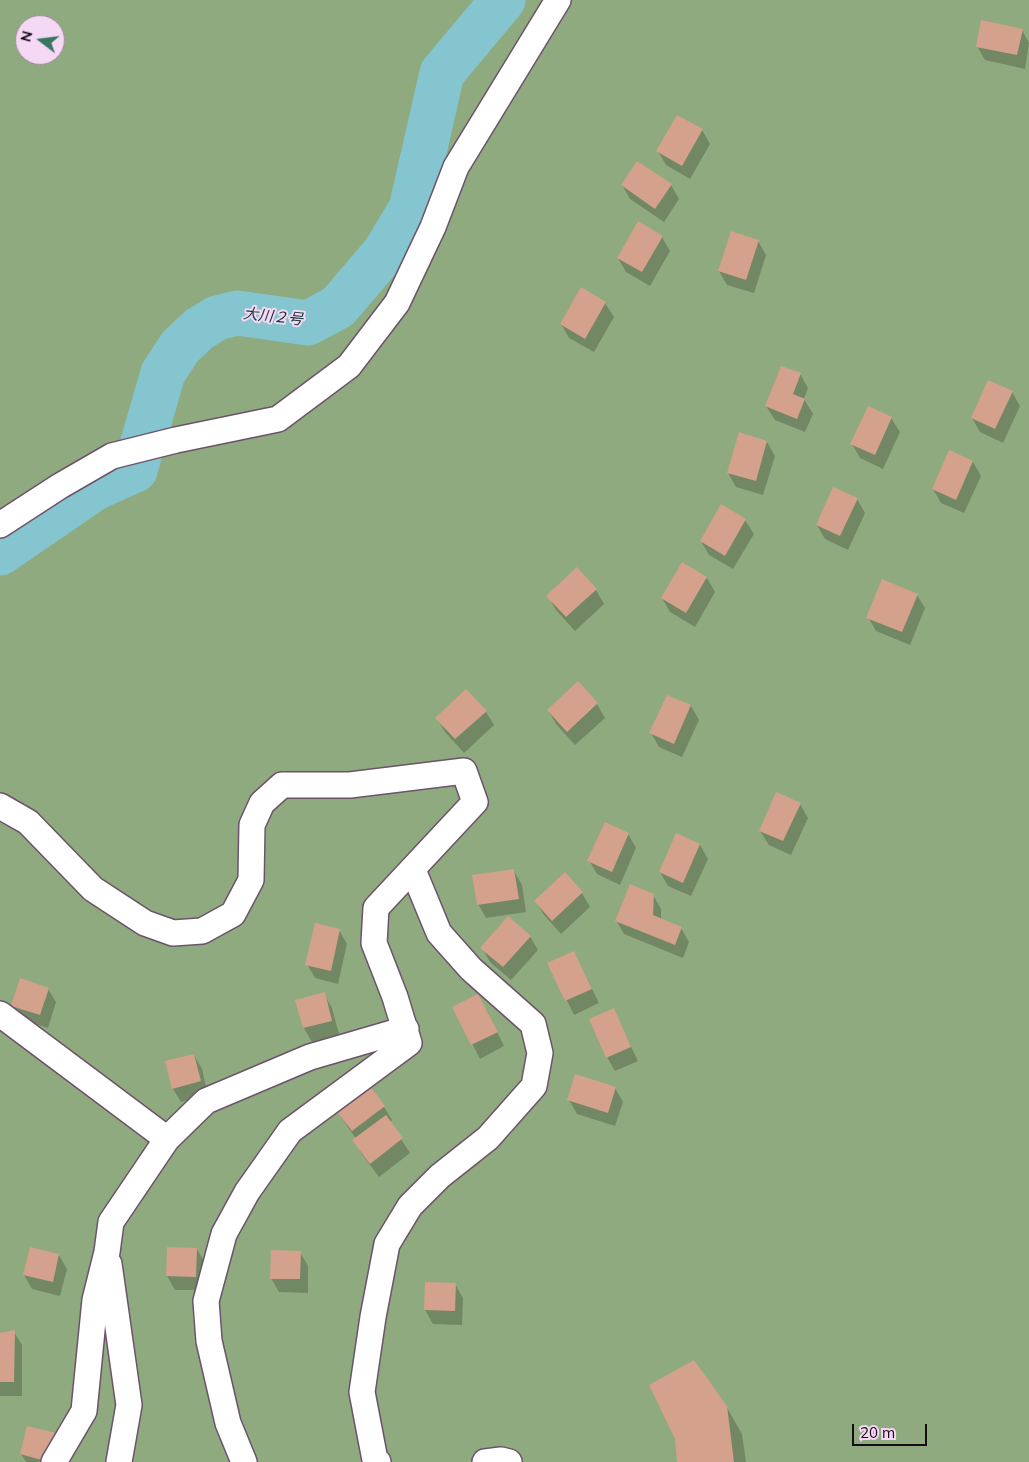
<!DOCTYPE html>
<html>
<head>
<meta charset="utf-8">
<style>
  body { margin:0 }
  #map { position:relative; width:1029px; height:1462px; overflow:hidden; background:#f5d8f3; font-family:Mulish,sans-serif }
  canvas { display:block }
  .north { position:absolute; left:15px; top:15px; width:50px; height:50px; box-sizing:border-box; background:#f5d8f3; border:1px solid #9b869a; border-radius:50%; rotate:285deg; font-size:14px; font-weight:700; line-height:20px; text-align:center; color:#150c15 }
  .north::after { content:''; display:block; margin:auto; width:18px; height:22px; background:#397662; clip-path:polygon(50% 0,100% 100%,50% 72%,0 100%) }
  .scale { position:absolute; left:852px; top:1424px; width:75px; height:22px; box-sizing:border-box; border:2px solid #150c15; border-top:0; padding-left:6px; font-size:15px; line-height:18px; white-space:nowrap; color:#150c15; -webkit-text-stroke:4px #f5d8f3; paint-order:stroke }
</style>
</head>
<body>
<div id="map">
<canvas width="1029" height="1462"></canvas>
<div class="north">N</div>
<div class="scale">20 m</div>
</div>
<script>
const context = document.querySelector('canvas').getContext('2d');
context.lineJoin = 'round';
function fill(path, color) {
  context.fillStyle = color;
  context.fill(path, 'evenodd');
}
function shape(rows) {
  const path = new Path2D();
  for (const r of rows) {
    path.moveTo(r[0], r[1]);
    for (let i = 2; i < r.length; i += 2) path.lineTo(r[i], r[i + 1]);
  }
  return path;
}
function strokePath(path, color, width, dash) {
  context.strokeStyle = color;
  context.lineWidth = width;
  context.lineCap = dash ? 'butt' : 'round';
  context.setLineDash(dash || []);
  context.stroke(path);
}
function drawText(font, color, halo, rows, align = 'center') {
  context.font = font + ' Mulish,"Noto Sans JP",sans-serif';
  context.lineWidth = 4;
  context.setLineDash([]);
  context.textBaseline = 'middle';
  context.strokeStyle = halo;
  context.fillStyle = color;
  for (const [text, x, y, turn = 0] of rows) {
    context.save();
    context.translate(x, y);
    context.rotate((+turn || 0) * Math.PI / 180);
    context.textAlign = isNaN(turn) ? turn : align;
    if (halo) context.strokeText(text, 0, 0);
    context.fillText(text, 0, 0);
    context.restore();
  }
}
const forest = shape([
  [0,0,1029,0,1029,1462,0,1462],
  [25,25,55,25,55,55,25,55]
]);
const shadow = shape([
  [1022,30,1029,43,1025,69,985,60,977,46],
  [702,130,710,144,690,179,666,165,658,151],
  [638,162,671,185,679,199,664,222,630,199,622,185],
  [662,237,670,251,650,286,626,272,618,258],
  [758,241,766,255,754,293,727,285,719,271],
  [605,303,614,317,594,352,569,338,561,324],
  [800,374,808,388,804,399,813,414,805,432,775,420,766,406],
  [1012,392,1020,406,1003,443,980,432,972,418],
  [891,418,900,432,883,469,860,458,852,444],
  [767,442,775,456,763,495,736,487,728,473],
  [950,452,973,462,981,476,964,513,941,503,933,489],
  [857,499,865,513,848,550,825,539,817,525],
  [721,506,745,520,754,534,733,569,709,555,701,541],
  [577,569,596,590,604,604,575,631,556,610,548,596],
  [707,578,715,592,695,627,670,612,662,598],
  [917,595,925,608,910,645,876,631,868,617],
  [667,696,691,706,699,720,682,757,659,747,651,733],
  [597,704,605,718,575,745,556,724,548,710],
  [486,712,494,725,464,753,445,732,437,718],
  [800,804,808,818,791,855,769,845,760,831],
  [628,834,636,848,620,885,597,874,589,860],
  [677,835,700,845,708,859,691,896,668,886,660,872],
  [514,871,522,885,526,912,486,918,478,904],
  [582,893,590,907,561,934,544,915,536,902],
  [653,895,661,909,661,919,681,928,689,942,683,958,624,934,616,920],
  [339,930,347,944,338,984,315,978,307,964],
  [530,936,538,950,511,980,490,962,482,948],
  [574,952,599,1003,574,1015,549,964],
  [48,989,56,1002,48,1028,20,1019,12,1006],
  [324,994,332,1008,339,1034,312,1042,304,1028],
  [454,1008,486,1009,504,1046,480,1059],
  [613,1010,638,1061,615,1071,607,1057],
  [194,1055,202,1069,208,1095,181,1102,173,1089],
  [615,1088,623,1102,615,1126,577,1114,569,1100],
  [384,1107,392,1120,390,1122,410,1153,379,1177,362,1154,354,1140,356,1139,335,1108],
  [197,1249,205,1263,204,1290,175,1290,167,1276],
  [300,1252,308,1266,308,1293,279,1292,271,1278],
  [59,1255,67,1269,60,1296,32,1289,24,1275],
  [427,1283,455,1284,463,1298,462,1325,433,1324,425,1310],
  [14,1332,22,1345,22,1396,0,1396,0,1334],
  [726,1406,742,1434,746,1462,678,1462],
  [21,1454,60,1462,26,1462]
]);
const river = shape([
  [0,553,95,488,135,470,163,373,180,347,199,329,217,318,237,313,308,323,338,307,385,252,411,209,442,73,503,0]
]);
const building = shape([
  [981,20,1023,29,1017,55,976,47],
  [677,115,703,129,682,166,656,151],
  [637,161,672,184,655,209,621,185],
  [638,221,663,236,642,272,617,258],
  [731,231,759,240,746,280,718,271],
  [581,287,606,302,585,339,560,324],
  [781,366,801,373,793,394,805,399,797,419,765,406],
  [988,380,1013,391,995,429,971,418],
  [868,406,892,417,875,455,850,444],
  [739,432,767,441,756,481,727,473],
  [949,450,973,461,956,500,932,489],
  [833,487,858,498,840,536,816,525],
  [721,504,746,519,725,556,700,541],
  [682,562,707,577,686,613,661,598],
  [577,567,597,589,566,617,546,596],
  [882,579,918,594,902,632,866,618],
  [578,681,598,703,567,732,547,710],
  [466,689,487,711,455,739,435,718],
  [667,695,691,705,674,744,649,733],
  [776,792,801,803,783,841,759,831],
  [605,822,629,833,612,872,587,861],
  [676,833,700,844,683,883,659,872],
  [514,869,519,899,477,905,472,875],
  [565,872,583,892,552,921,534,901],
  [630,884,654,894,653,915,682,927,675,945,615,921],
  [508,916,531,936,503,967,480,948],
  [315,923,340,929,331,971,305,965],
  [574,951,592,989,565,1001,547,963],
  [20,978,49,988,40,1015,11,1006],
  [325,992,332,1021,303,1028,295,1000],
  [478,994,498,1032,471,1045,452,1007],
  [614,1008,631,1047,606,1058,589,1019],
  [194,1054,201,1081,172,1089,165,1061],
  [575,1074,616,1087,608,1113,567,1100],
  [367,1082,385,1106,352,1131,334,1108],
  [386,1115,403,1138,370,1164,352,1140],
  [30,1247,59,1254,53,1282,23,1275],
  [167,1247,197,1248,196,1277,166,1276],
  [271,1250,301,1251,300,1279,270,1279],
  [425,1282,456,1283,455,1311,424,1310],
  [15,1330,14,1382,0,1382,0,1333],
  [694,1360,727,1406,734,1462,677,1462,675,1439,649,1385],
  [27,1426,56,1433,49,1462,20,1454]
]);
const minor = shape([
  [0,525,60,486,112,456,176,440,278,419,349,366,397,303,433,227,456,167,558,0],
  [0,806,28,822,93,889,145,923,173,933,202,931,233,914,251,880,252,825,262,803,282,785,350,785,464,771,475,802,376,908,374,943,395,997,409,1043,290,1131,247,1192,224,1234,206,1301,209,1341,228,1423,244,1462],
  [0,1014,167,1139],
  [109,1264,129,1405,119,1462],
  [54,1462,84,1411,95,1300,107,1252,111,1222,167,1139,206,1101,310,1057,406,1029],
  [378,1462,375,1460,362,1392,373,1317,387,1244,410,1206,440,1176,488,1138,534,1086,540,1053,533,1024,471,969,439,933,413,870],
  [485,1462,501,1460,509,1462]
]);
const waterNames = [
  ["大川２号",273,317,6]
];
fill(forest, '#8faa7f');
fill(shadow, '#0003');
strokePath(river, '#85c5cf', 45);
fill(building, '#d3a18c');
strokePath(minor, '#6c536b', 28);
strokePath(minor, '#fff', 25);
drawText('italic 15px', '#133438', '#f5d8f3', waterNames);
</script>
</body>
</html>
